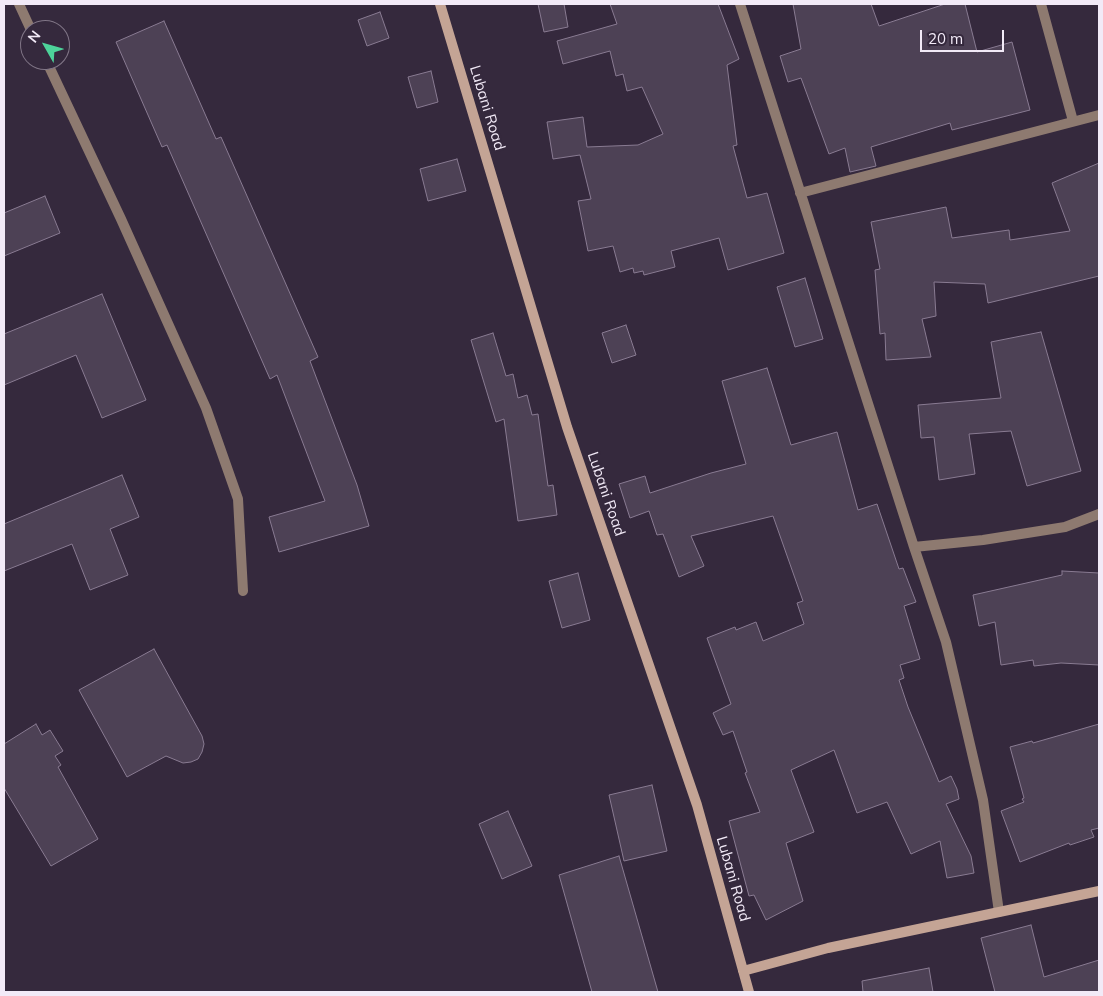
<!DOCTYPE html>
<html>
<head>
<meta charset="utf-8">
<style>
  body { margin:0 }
  #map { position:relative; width:1103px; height:996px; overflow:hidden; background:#35293d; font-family:Mulish,sans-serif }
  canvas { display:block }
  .frame { position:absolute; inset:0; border:5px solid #f2eaf7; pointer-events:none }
  .north { position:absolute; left:20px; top:20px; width:50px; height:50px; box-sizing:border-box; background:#35293d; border:1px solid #817687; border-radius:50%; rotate:308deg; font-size:14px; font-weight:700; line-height:20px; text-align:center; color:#f2eaf7 }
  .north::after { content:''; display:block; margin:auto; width:18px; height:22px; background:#4dd39a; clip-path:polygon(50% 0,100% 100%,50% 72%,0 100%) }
  .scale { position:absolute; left:920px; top:30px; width:84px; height:22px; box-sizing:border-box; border:2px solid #f2eaf7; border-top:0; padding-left:6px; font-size:15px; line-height:18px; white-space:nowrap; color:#f2eaf7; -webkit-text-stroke:4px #35293d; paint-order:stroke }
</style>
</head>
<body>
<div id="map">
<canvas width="1103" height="996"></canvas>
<div class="frame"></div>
<div class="north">N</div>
<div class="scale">20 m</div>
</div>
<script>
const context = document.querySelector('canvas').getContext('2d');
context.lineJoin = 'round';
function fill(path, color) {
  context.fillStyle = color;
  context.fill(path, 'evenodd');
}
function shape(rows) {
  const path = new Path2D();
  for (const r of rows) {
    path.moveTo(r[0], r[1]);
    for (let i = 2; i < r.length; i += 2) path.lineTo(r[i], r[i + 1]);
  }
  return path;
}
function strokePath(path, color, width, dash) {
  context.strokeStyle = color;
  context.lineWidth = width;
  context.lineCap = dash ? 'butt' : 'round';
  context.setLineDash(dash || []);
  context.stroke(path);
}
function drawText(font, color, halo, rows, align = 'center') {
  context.font = font + ' Mulish,sans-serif';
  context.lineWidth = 4.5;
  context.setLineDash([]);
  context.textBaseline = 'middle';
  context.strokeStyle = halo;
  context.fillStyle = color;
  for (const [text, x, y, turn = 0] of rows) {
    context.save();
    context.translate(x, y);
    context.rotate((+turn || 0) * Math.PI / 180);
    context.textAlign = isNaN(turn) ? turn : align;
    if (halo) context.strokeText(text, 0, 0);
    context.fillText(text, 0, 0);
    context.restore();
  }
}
const building = shape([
  [538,4,564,4,568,27,544,32,538,4],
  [610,4,718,4,739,59,727,65,737,145,733,146,747,198,767,193,784,253,728,270,719,238,671,251,675,267,644,275,643,271,634,273,633,268,620,272,613,246,588,251,578,201,591,199,580,155,553,159,547,122,583,117,587,147,638,145,663,134,642,87,627,91,623,74,616,76,610,51,563,64,557,41,617,24,610,4],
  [793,4,871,4,879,26,945,4,965,4,977,52,1012,42,1030,110,952,130,950,123,871,147,876,166,850,172,845,148,829,154,801,78,788,82,780,56,801,49,793,4],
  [380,12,389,38,367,46,358,20,380,12],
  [164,21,216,139,221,137,318,357,310,361,357,485,369,526,279,552,269,517,325,501,277,375,270,379,167,145,162,147,116,42,164,21],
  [431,71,438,102,417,108,408,77,431,71],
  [457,159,466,191,428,201,420,169,457,159],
  [1099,163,1099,276,988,303,985,284,934,282,936,316,922,319,931,357,886,360,885,333,880,334,875,270,880,269,871,222,946,207,952,238,1009,230,1010,240,1070,231,1052,183,1099,163],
  [45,196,60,233,4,256,4,213,45,196],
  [805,278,823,339,795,347,777,287,805,278],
  [102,294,146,400,102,418,76,355,4,385,4,334,102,294],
  [626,325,636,355,612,363,602,333,626,325],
  [1041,332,1081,471,1027,486,1011,431,969,434,975,474,939,480,934,437,921,438,918,405,1001,398,991,342,1041,332],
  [493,333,506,376,513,374,518,398,527,395,532,415,538,414,548,486,553,485,557,515,518,521,504,419,496,422,471,340,493,333],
  [767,368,791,445,837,432,858,510,877,504,899,569,903,568,916,602,904,606,920,659,900,665,904,678,899,680,908,707,939,782,951,776,957,789,959,799,946,804,971,856,974,873,947,878,940,841,911,854,887,802,857,813,834,750,791,770,814,832,786,843,803,901,766,920,754,895,749,896,729,821,760,812,745,773,747,772,733,731,723,735,713,713,731,704,707,638,735,627,736,630,756,622,763,641,804,624,797,603,803,601,773,516,691,536,704,566,679,577,663,534,657,535,649,511,630,518,619,484,645,476,650,493,711,473,746,464,722,381,767,368],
  [122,475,139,517,110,529,128,575,90,590,72,544,4,571,4,524,122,475],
  [1062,571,1099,573,1099,665,1061,663,1034,666,1033,660,1001,665,995,622,979,626,973,595,1062,575,1062,571],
  [578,573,590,620,562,628,549,581,578,573],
  [154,649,202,736,204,744,202,752,198,759,191,762,183,763,166,756,127,777,79,690,154,649],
  [36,724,42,735,50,730,63,751,55,756,61,765,58,767,98,839,51,866,4,788,4,744,36,724],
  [1099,724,1099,828,1091,830,1094,837,1070,845,1069,843,1020,862,1001,811,1024,802,1022,799,1024,798,1010,747,1032,741,1033,743,1099,724],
  [652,785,667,851,624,861,609,795,652,785],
  [508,811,532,866,502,879,479,824,508,811],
  [619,856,658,992,592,992,559,875,619,856],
  [1031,925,1044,977,1099,960,1099,992,995,992,981,938,1031,925],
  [929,968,933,992,863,992,862,981,929,968]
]);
const street = shape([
  [19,4,31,30],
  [740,4,914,547,946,642,983,800,999,912],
  [1041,4,1073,121],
  [46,60,121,219,206,408,238,499,243,591],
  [800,193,1099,115],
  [914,547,983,540,1065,527,1099,514]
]);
const secondary = shape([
  [440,4,567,427,697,805,749,992],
  [743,971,828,948,1099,891]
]);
const streetNames = [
  ["Lubani Road",487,108,73],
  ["Lubani Road",606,494,71],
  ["Lubani Road",733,879,74]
];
fill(building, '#4d4155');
strokePath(building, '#897b92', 1);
strokePath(street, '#8e7a70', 10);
strokePath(secondary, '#c4a495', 10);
drawText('15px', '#f2eaf7', '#35293d', streetNames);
</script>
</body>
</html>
